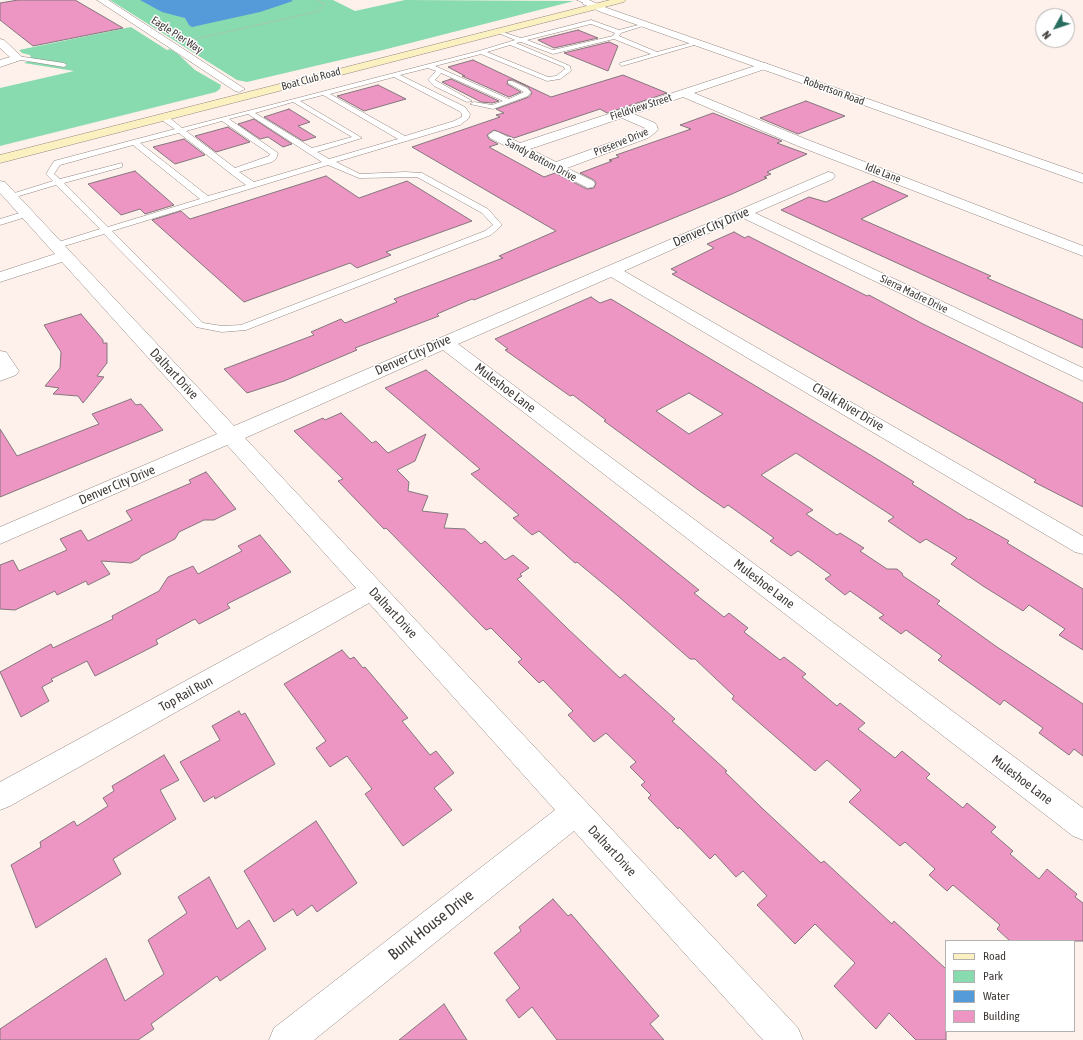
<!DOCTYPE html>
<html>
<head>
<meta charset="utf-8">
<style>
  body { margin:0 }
  #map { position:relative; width:1083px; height:1040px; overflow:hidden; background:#fef1eb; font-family:"Asap Condensed",sans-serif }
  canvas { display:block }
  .legend { position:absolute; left:945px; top:940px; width:130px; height:92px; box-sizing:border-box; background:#fff; border:1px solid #b3b1af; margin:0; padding:5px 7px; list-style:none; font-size:12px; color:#403b38 }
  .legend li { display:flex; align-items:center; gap:8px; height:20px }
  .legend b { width:20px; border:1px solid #b3b1af }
  .north { position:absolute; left:1035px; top:8px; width:40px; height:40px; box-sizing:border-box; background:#fff; border:1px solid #b3b1af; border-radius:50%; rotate:230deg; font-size:11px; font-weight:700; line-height:16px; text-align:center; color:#403b38 }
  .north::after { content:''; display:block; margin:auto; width:14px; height:18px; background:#296d61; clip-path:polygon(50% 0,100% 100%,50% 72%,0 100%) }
</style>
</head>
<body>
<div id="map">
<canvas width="1083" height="1040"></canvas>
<ul class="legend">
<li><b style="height:5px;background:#fbf0c0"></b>Road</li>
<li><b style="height:11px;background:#88daaf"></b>Park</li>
<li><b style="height:11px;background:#559ad9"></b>Water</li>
<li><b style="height:11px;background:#ed96c3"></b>Building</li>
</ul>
<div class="north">N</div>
</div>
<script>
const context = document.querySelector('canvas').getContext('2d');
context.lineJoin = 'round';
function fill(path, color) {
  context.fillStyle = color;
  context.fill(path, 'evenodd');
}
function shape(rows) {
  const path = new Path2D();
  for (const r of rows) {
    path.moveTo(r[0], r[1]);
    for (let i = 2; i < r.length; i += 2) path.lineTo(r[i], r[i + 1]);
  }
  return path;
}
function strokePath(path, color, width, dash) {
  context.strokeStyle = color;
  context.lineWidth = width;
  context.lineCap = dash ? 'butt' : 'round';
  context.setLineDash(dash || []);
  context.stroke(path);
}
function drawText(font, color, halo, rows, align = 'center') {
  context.font = font + ' "Asap Condensed",sans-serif';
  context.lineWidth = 3;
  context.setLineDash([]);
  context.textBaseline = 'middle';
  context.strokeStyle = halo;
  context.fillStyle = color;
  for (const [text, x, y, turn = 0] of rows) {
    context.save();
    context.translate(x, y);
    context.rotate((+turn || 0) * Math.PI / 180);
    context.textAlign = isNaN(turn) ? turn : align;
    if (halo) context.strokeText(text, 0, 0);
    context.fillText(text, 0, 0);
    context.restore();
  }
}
const green = shape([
  [110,0,333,0,355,11,405,0,574,1,383,50,247,82,237,80],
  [131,27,167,50,170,49,178,54,195,70,221,85,220,89,216,92,0,146,0,88,74,71,24,63,29,61,31,57,30,55,22,53,19,50]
]);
const water = shape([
  [140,0,291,0,293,1,260,12,192,27,189,25,185,18,162,12]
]);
const building = shape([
  [18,0,75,0,123,28,33,46,0,20,0,3,18,0],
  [578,30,598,38,554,48,538,40,578,30],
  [609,42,618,46,608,71,564,53,609,42],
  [473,60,551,97,623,75,667,93,607,113,600,109,514,138,494,130,487,135,489,139,498,144,489,147,544,177,555,173,587,189,594,188,596,183,594,180,580,173,612,161,609,160,619,157,616,155,691,129,680,125,713,113,782,141,777,143,807,154,767,172,771,174,764,177,767,178,732,194,474,300,472,299,437,314,439,316,355,348,357,350,284,381,247,393,224,369,314,335,311,332,341,319,345,323,397,302,394,299,503,258,499,256,556,231,412,147,500,117,496,115,504,113,496,109,529,97,532,93,528,87,513,80,508,80,507,84,521,92,509,97,462,76,465,76,448,67,473,60],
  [451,79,499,101,492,103,481,102,442,82,451,79],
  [378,85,406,99,364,111,337,96,378,85],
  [806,101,845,116,798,134,760,118,806,101],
  [289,109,310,122,298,126,316,137,303,141,264,117,289,109],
  [254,119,292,144,283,147,268,137,260,139,238,124,254,119],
  [228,127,250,142,216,152,195,136,228,127],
  [184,139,205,155,175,164,153,147,184,139],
  [135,171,174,205,145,214,140,209,121,215,88,184,135,171],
  [326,176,359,198,407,181,472,221,386,252,391,255,357,268,350,263,244,302,152,220,181,211,190,219,326,176],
  [873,181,908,196,861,219,991,276,987,278,1083,320,1083,348,781,210,809,197,826,202,873,181],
  [734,232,745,238,748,236,867,296,869,295,923,324,1083,403,1083,507,1034,482,1036,480,672,274,677,272,671,269,714,248,707,244,734,232],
  [591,297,600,303,611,299,882,462,914,482,912,484,969,520,970,519,1009,541,1007,543,1083,589,1083,650,1059,635,1065,629,1029,605,1023,611,983,586,951,564,957,558,926,539,920,543,888,521,894,517,796,453,761,475,813,510,806,514,837,535,840,533,864,548,860,551,887,569,897,569,902,573,903,576,940,601,937,604,997,647,1083,704,1083,756,1074,749,1069,755,1039,733,1043,728,1004,700,1000,705,938,660,942,656,906,630,901,634,879,618,884,615,850,591,845,595,825,579,831,575,798,551,791,556,770,541,774,538,728,505,724,508,701,492,604,421,606,420,573,395,570,396,505,350,508,349,495,339,591,297],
  [689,393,723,414,689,434,656,411,689,393],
  [81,314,103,340,103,343,107,343,107,363,97,376,104,377,83,403,78,396,53,394,59,388,45,386,60,368,61,352,44,325,81,314],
  [426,370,699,590,694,593,724,617,729,613,748,628,744,632,780,660,784,657,806,674,802,677,837,706,840,703,865,723,858,729,895,758,902,751,930,774,926,778,963,808,967,803,996,827,991,832,1013,851,1010,854,1039,879,1047,869,1077,894,1075,897,1083,903,1083,941,1010,941,997,929,1000,925,953,885,947,891,929,875,935,869,905,842,900,846,849,802,861,790,827,760,815,771,732,699,734,696,695,659,690,659,618,596,577,562,575,563,539,531,532,535,513,518,519,515,471,474,480,469,385,388,426,370],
  [131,399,136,405,141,404,163,430,0,497,0,429,17,456,99,424,92,414,131,399],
  [341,413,372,443,376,441,388,453,426,434,415,461,397,470,409,482,408,491,428,496,422,511,448,514,444,528,465,529,481,544,485,541,505,560,513,555,529,568,520,574,522,576,517,579,568,629,620,678,625,674,675,719,672,721,727,771,725,772,763,809,821,863,824,861,892,924,894,921,946,969,946,1040,916,1040,889,1013,876,1029,834,986,855,963,815,924,795,944,757,905,767,896,743,871,736,877,715,854,710,859,679,827,678,829,648,798,651,795,641,785,645,782,630,767,636,762,606,733,594,742,568,715,573,711,543,680,539,683,518,662,522,659,491,628,486,630,386,528,384,529,338,481,343,479,294,431,323,418,325,420,341,413],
  [206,472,236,509,214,520,204,520,179,532,175,539,141,556,139,559,131,563,101,561,110,574,88,585,86,581,57,595,55,591,15,610,0,609,0,565,13,560,19,571,67,550,60,539,81,530,88,541,132,520,126,511,191,483,189,480,206,472],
  [260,535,291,572,227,604,230,608,199,624,195,619,156,640,158,644,95,676,87,661,51,679,53,681,42,687,49,701,21,717,0,672,51,644,53,648,113,619,112,616,159,591,168,577,193,566,198,574,242,551,238,546,260,535],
  [342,650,350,659,354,657,363,668,365,667,387,693,408,718,402,721,430,755,436,751,454,773,434,788,452,810,403,846,365,794,372,789,347,756,330,767,316,748,326,741,284,684,342,650],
  [239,711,241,715,245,713,275,764,215,799,214,796,204,802,180,762,220,740,212,726,239,711],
  [164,755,179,780,160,790,176,819,113,859,121,874,36,928,11,865,41,847,40,842,74,821,77,826,108,806,103,798,114,791,112,786,164,755],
  [316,821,357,883,317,912,312,905,297,916,293,909,274,922,244,871,316,821],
  [209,877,237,929,249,920,266,949,220,981,217,976,151,1024,154,1029,138,1040,0,1040,0,1029,106,958,125,1001,164,974,148,940,187,913,178,897,209,877],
  [553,899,568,916,571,914,659,1016,650,1024,664,1040,557,1040,532,1007,519,1018,506,1000,520,988,494,953,521,931,519,927,553,899],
  [444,1004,467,1040,399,1040,444,1004]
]);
const path = shape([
  [191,40,319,11,325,4,316,0]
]);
const service = shape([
  [577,0,585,0,589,2,586,4,577,0],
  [591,20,619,30,646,23,646,25,621,33,619,36,657,52,698,41,701,43,622,66,619,64,620,63,651,54,614,39,553,54,521,42,516,43,570,66,571,71,560,79,547,81,481,54,435,66,509,99,524,92,508,83,508,81,512,81,527,88,531,92,528,96,493,109,470,104,474,102,492,105,503,101,441,73,435,80,472,101,467,102,434,86,428,80,436,71,428,68,400,75,465,107,470,114,469,118,460,125,336,162,360,174,405,172,422,173,488,209,502,225,491,235,246,330,222,332,196,327,104,234,58,248,52,248,52,244,100,229,56,185,9,199,5,196,53,181,46,174,54,161,175,129,160,119,160,115,166,115,182,128,479,51,515,40,496,32,496,30,521,38,591,20],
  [591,24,615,33,613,36,553,50,527,40,591,24],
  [510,45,564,67,565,69,556,76,548,77,487,52,510,45],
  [394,77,459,111,462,114,462,117,454,121,405,136,330,94,394,77],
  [323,95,398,139,329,159,317,152,362,138,300,101,323,95],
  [293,102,352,137,312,148,255,113,293,102],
  [248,114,322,162,254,182,239,172,272,162,276,159,278,153,229,119,248,114],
  [222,121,270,154,269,156,235,168,186,131,222,121],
  [179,133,230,173,246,185,208,196,140,143,179,133],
  [133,145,200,199,108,227,64,183,122,167,122,163,60,179,54,174,60,165,133,145],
  [328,165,359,178,417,177,482,213,493,225,485,231,241,325,222,326,203,323,112,231,328,165],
  [17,56,64,63,67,65,64,67,15,59,14,58,17,56],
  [26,211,30,214,29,216,0,225,0,219,26,211]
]);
const minor = shape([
  [97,0,108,0,245,89,239,92,235,91,97,0],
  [0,39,4,40,21,56,22,58,21,60,0,67,0,60,10,57,0,48,0,39],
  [764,63,768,64,769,66,768,68,694,93,808,140,1083,246,1083,256,798,146,683,97,634,114,655,123,657,126,658,129,656,132,648,138,567,168,593,181,595,184,593,187,588,188,490,138,488,135,494,131,498,132,520,143,764,63],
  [622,118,645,128,640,132,556,162,530,149,622,118],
  [828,172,833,173,835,176,833,179,755,213,1083,368,1083,381,743,218,624,271,1083,536,1083,554,1075,552,611,277,458,344,1083,808,1083,840,1073,836,443,350,245,438,798,1028,803,1040,763,1040,574,831,314,1040,269,1040,274,1028,555,810,369,603,10,806,0,810,0,782,356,588,227,445,0,544,0,527,217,434,62,262,0,282,0,272,55,254,0,193,0,181,5,182,234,426,828,172],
  [0,351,6,352,19,371,16,375,0,381,0,351]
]);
const tertiary = shape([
  [583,0,589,0,607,8,1083,174,1083,183,601,12,583,4,583,0]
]);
const secondary = shape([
  [610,0,626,0,624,2,0,163,0,155,610,0]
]);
const farStreetnames = [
  ["Eagle Pier Way",177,35,33],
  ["Boat Club Road",311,79,-15],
  ["Robertson Road",834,91,20],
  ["Fieldview Street",641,107,-18],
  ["Preserve Drive",621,142,-22],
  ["Sandy Bottom Drive",541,160,28],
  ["Idle Lane",883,173,21],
  ["Sierra Madre Drive",914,294,26]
];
const streetNames = [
  ["Denver City Drive",711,227,-23],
  ["Denver City Drive",413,355,-24],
  ["Dalhart Drive",174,374,47],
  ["Muleshoe Lane",505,388,37],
  ["Chalk River Drive",848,407,31],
  ["Denver City Drive",117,485,-23],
  ["Muleshoe Lane",764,584,37],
  ["Dalhart Drive",393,613,47],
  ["Top Rail Run",186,694,-29],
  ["Muleshoe Lane",1022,780,37],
  ["Dalhart Drive",612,851,47]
];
const nearStreetnames = [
  ["Bunk House Drive",431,925,-38]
];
fill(green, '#88daaf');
fill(water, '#559ad9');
fill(building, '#ed96c3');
strokePath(building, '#83777c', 1);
strokePath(service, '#928681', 1);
strokePath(minor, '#928681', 1);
strokePath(tertiary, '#928681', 1);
strokePath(secondary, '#928681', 1);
strokePath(path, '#beb4af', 1, [1.5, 1.5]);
fill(service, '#fff');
fill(minor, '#fff');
fill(tertiary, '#fff');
fill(secondary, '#fbf0c0');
drawText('11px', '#403b38', '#fff', farStreetnames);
drawText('13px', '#403b38', '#fff', streetNames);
drawText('16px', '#403b38', '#fff', nearStreetnames);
</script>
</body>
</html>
